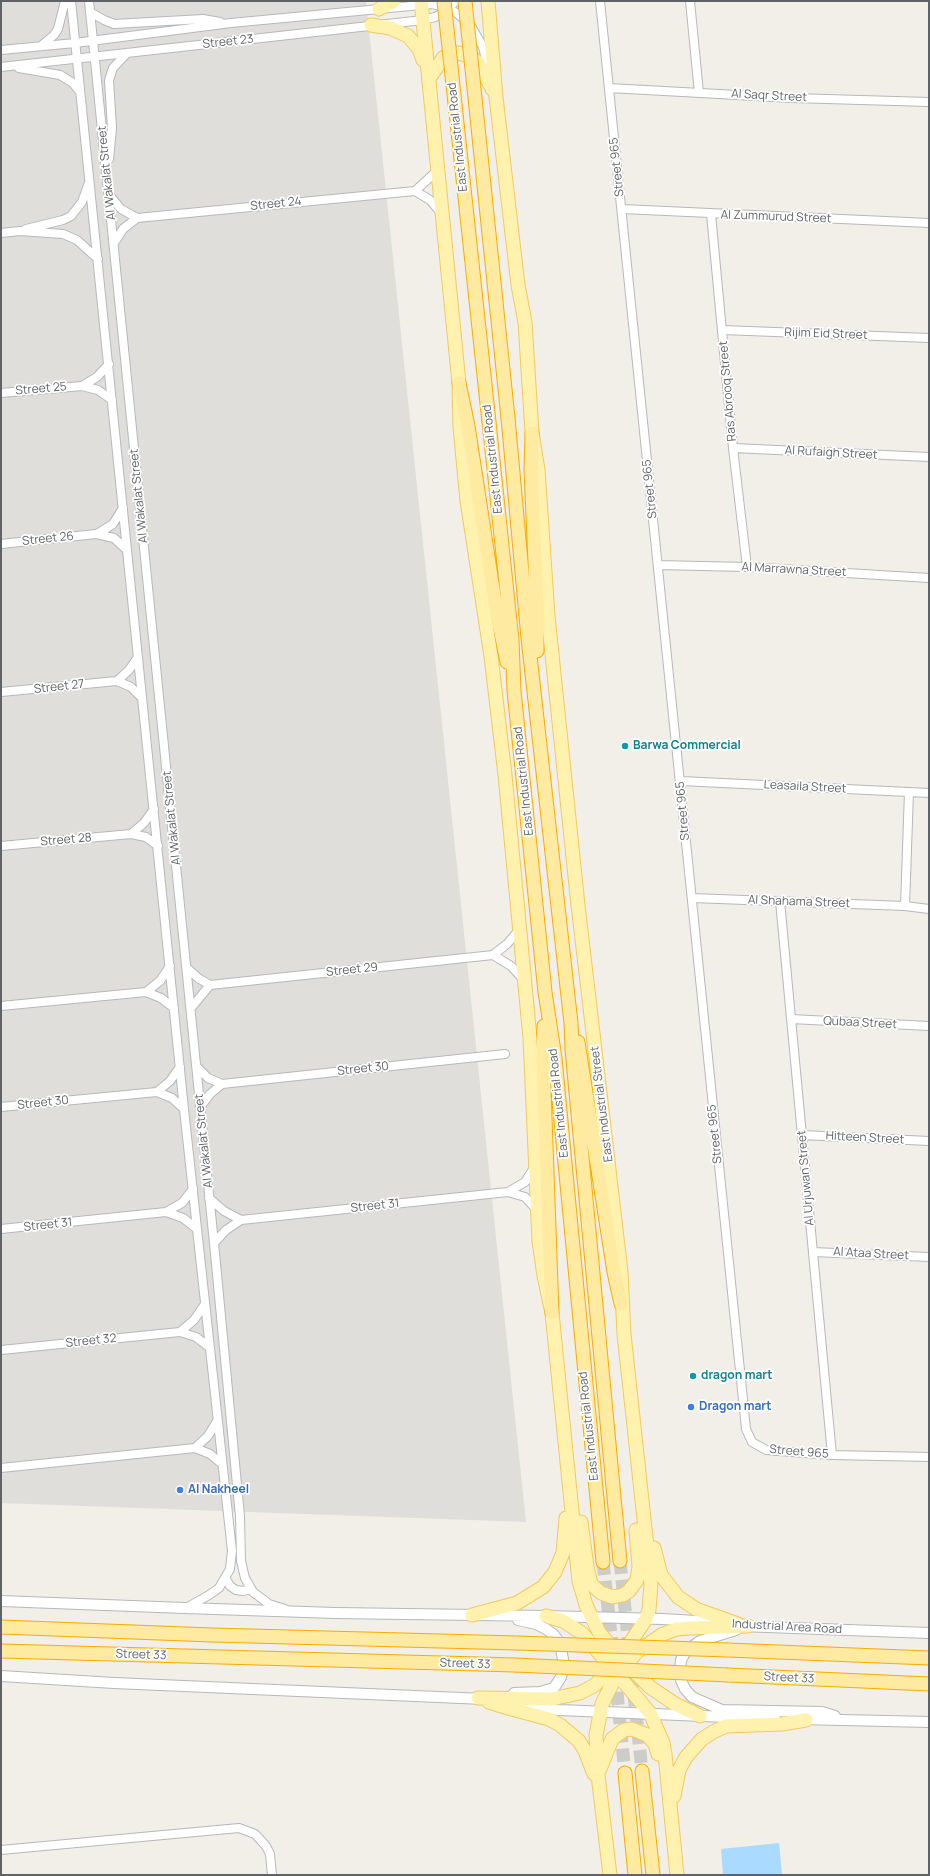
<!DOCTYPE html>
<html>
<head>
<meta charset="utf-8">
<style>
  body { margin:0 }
  #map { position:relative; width:930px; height:1876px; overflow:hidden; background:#f1efe8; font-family:Manrope,sans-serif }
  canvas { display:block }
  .frame { position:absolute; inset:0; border:2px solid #5f6368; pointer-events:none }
</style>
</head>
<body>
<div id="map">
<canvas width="930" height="1876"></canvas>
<div class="frame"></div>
</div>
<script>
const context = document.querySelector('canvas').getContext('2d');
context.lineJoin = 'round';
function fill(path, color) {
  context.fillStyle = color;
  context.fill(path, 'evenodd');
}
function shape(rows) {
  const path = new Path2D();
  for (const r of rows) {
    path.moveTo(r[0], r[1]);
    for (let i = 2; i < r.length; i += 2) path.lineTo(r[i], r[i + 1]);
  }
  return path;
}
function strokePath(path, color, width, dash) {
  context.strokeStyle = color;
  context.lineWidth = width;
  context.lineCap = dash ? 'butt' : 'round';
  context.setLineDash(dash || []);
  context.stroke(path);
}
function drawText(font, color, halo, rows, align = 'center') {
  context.font = font + ' Manrope,sans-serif';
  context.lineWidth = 3.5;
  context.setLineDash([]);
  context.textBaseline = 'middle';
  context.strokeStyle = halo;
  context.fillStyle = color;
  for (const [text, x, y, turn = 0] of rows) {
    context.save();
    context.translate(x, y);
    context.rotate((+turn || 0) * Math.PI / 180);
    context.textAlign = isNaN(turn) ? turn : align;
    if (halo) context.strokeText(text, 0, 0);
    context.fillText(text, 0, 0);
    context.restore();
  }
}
const industrial = shape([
  [1,1,366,1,526,1522,1,1503]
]);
const water = shape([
  [779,1843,782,1875,723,1875,721,1849]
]);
const trunkTunnel = shape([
  [620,1561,642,1771],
  [603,1562,613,1653],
  [615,1673,625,1773]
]);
const minor = shape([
  [71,1,184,1109,232,1551,230,1569,219,1588,209,1595,186,1608],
  [89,1,214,1243,240,1516,241,1561,245,1578,253,1592,269,1604,285,1609],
  [600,1,746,1429,752,1442,766,1450,832,1455,929,1457],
  [690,1,699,93],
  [90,12,104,20,114,24,203,19,220,22],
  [41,46,54,35,58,29,65,1],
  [1,50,75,43,231,23,432,4,448,8,458,14,471,26,483,47,489,71],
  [1,67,423,20,435,17,443,13,456,1],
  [19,68,60,75,73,83,80,92],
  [609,88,792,98,929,102],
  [109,159,112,128,109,80,113,68,127,53],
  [415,191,430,200,441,213],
  [110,196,121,209,137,218],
  [622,209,929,223],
  [711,214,733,448,747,567],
  [26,229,63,220,71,216,82,202,89,183],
  [1,233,20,231,63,234,77,240,98,259],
  [114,243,123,229,137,218,415,191,437,171],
  [723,330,929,338],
  [82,386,97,377,109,364],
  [1,393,82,386,98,390,112,400],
  [733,448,929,457],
  [97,534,113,524,123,508],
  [1,544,96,534,114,538,127,550],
  [658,565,747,567,929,578],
  [117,681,129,670,138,657],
  [1,692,117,681,131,687,142,698],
  [681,781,929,793],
  [131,834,144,823,154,809],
  [1,846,131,834,146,837,158,846],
  [692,898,905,906,929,909],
  [780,901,832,1455],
  [905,906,909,792],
  [493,955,511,966,523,979],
  [187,968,198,978,210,985,493,955,507,944,519,930],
  [146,992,160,981,170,966],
  [1,1006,146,992,161,998,174,1008],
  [191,1008,210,985],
  [791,1019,929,1026],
  [197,1067,208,1078,222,1084,505,1054],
  [157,1092,170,1081,180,1067],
  [201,1106,210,1094,222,1084],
  [1,1107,157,1092,172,1098,184,1109],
  [802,1135,929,1141],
  [508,1192,525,1197,537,1210],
  [209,1198,224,1211,241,1220],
  [166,1212,182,1203,193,1189],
  [1,1229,166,1212,183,1218,197,1229],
  [214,1243,226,1230,241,1220,508,1192,525,1182,534,1168],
  [813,1252,929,1257],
  [180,1332,194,1320,205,1304],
  [1,1350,180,1332,196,1337,209,1347],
  [195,1448,208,1436,217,1421],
  [1,1468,195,1448,210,1454,222,1464],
  [226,1579,230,1586,236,1590,243,1591,251,1589],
  [1,1850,239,1828,255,1834,266,1846,270,1854,272,1875]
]);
const tertiary = shape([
  [1,1601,184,1608,336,1613,546,1616,662,1619,713,1622],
  [740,1626,929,1633],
  [736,1630,700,1641,686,1651,681,1660,680,1670,681,1680,685,1689,692,1697,722,1710,822,1712,835,1716],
  [1,1676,114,1683,484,1699],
  [514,1693,540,1692,554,1688,561,1677,564,1665,560,1643,554,1635,546,1629,536,1624,518,1620],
  [518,1705,559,1710,775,1719],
  [799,1719,929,1722]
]);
const primary = shape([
  [421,1,459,383,460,427,467,501,491,656,505,775,530,1038,539,1241,544,1276,552,1313,579,1581,586,1605,592,1618,599,1632,620,1658,650,1687,675,1704,700,1716],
  [379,9,394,1],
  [371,25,390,28,408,36,419,49,423,60],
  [429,79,443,58,448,55,459,53,473,58,479,64,492,89],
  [581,1522,587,1567,591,1584,601,1593,613,1597,623,1595,629,1591,637,1580,639,1567,636,1530],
  [654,1548,661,1575,678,1597,696,1609,738,1624],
  [472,1615,517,1603,543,1587,555,1572,563,1553,566,1518],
  [546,1616,563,1621,582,1633,650,1713,663,1743,665,1754,677,1875],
  [478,1698,551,1699,580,1693,595,1685,620,1658,646,1619,649,1610,651,1584,624,1334,621,1272,578,905,548,616,538,470,532,433,525,322,518,285,496,97,488,1],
  [489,1702,508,1708,549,1719,560,1725,579,1741,585,1751,594,1774],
  [600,1769,612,1739,624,1730,632,1729,647,1735,655,1744,658,1754],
  [674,1796,679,1770,686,1757,702,1739,713,1732,726,1726,782,1724,806,1720],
  [610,1875,598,1775,596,1735,602,1704,617,1674,638,1651,663,1634,677,1629,690,1628,748,1626]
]);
const trunk = shape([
  [459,383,468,426,496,609,507,662],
  [508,418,528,638,571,1023,572,1050,620,1561],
  [489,422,512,640,514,691,545,992,555,1058,603,1562],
  [532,433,531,470,537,609,537,651],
  [544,1026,543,1061,552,1313],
  [578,1042,614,1272,621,1304],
  [1,1627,212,1635,517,1643],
  [728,1650,929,1658],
  [1,1651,515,1665],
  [728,1675,929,1684],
  [642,1771,653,1875],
  [625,1773,635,1875]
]);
const trunkBridge = shape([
  [444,1,489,422],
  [465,1,508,418],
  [517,1643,728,1650],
  [515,1665,728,1675]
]);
const markers = [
  [625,746,4,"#0f9aa8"],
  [693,1376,4,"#0f9aa8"],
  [691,1407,4,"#3f7fe0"],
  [180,1490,4,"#3f7fe0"]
];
const streetNames = [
  ["Street 23",228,42,-6],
  ["Al Saqr Street",769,96,3],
  ["East Industrial Road",458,137,-96],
  ["Street 965",617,167,-96],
  ["Al Wakalat Street",107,173,-96],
  ["Street 24",276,204,-6],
  ["Al Zummurud Street",776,217,2],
  ["Rijim Eid Street",826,334,2],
  ["Street 25",41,389,-5],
  ["Ras Abrooq Street",728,391,-95],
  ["Al Rufaigh Street",831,453,3],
  ["East Industrial Road",493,459,-96],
  ["Street 965",650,489,-96],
  ["Al Wakalat Street",139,496,-96],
  ["Street 26",48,539,-6],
  ["Al Marrawna Street",794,570,3],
  ["Street 27",59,687,-6],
  ["East Industrial Road",524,781,-96],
  ["Leasaila Street",805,787,3],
  ["Street 965",683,811,-95],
  ["Al Wakalat Street",172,818,-96],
  ["Street 28",66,840,-5],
  ["Al Shahama Street",799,902,2],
  ["Street 29",352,970,-6],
  ["Qubaa Street",860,1023,3],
  ["Street 30",363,1069,-6],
  ["Street 30",43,1103,-6],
  ["East Industrial Road",559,1103,-96],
  ["East Industrial Street",602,1104,-97],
  ["Street 965",715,1134,-96],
  ["Hitteen Street",865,1138,3],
  ["Al Wakalat Street",204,1141,-96],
  ["Al Urjuwan Street",806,1178,-95],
  ["Street 31",375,1206,-6],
  ["Street 31",48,1225,-6],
  ["Al Ataa Street",871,1254,3],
  ["Street 32",91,1341,-6],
  ["East Industrial Road",589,1426,-96],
  ["Street 965",799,1452,5],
  ["Industrial Area Road",787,1627,3],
  ["Street 33",141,1655,2],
  ["Street 33",465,1664,2],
  ["Street 33",789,1678,3]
];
const cultureNames = [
  ["Barwa Commercial",633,746],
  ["dragon mart",701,1376]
];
const shopNames = [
  ["Dragon mart",699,1407],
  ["Al Nakheel",188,1490]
];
fill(industrial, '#e0deda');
fill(water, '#aadaff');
strokePath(trunkTunnel, '#ccccc8', 13, [13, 6]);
strokePath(minor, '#b5b8bc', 10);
strokePath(tertiary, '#b5b8bc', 12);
strokePath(primary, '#f2c960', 15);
strokePath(trunk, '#f9ab00', 15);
strokePath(minor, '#fff', 8);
strokePath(tertiary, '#fff', 10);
strokePath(primary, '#fff2af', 13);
strokePath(trunk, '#feeaa1', 13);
strokePath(trunkBridge, '#f9ab00', 15, []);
strokePath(trunkBridge, '#feeaa1', 13);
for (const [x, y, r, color] of markers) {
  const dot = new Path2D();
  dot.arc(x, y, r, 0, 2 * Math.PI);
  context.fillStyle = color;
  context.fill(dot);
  strokePath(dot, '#fff', 1.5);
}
drawText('12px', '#5f6368', '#fff', streetNames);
drawText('bold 12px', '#0d838f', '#fff', cultureNames, 'left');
drawText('bold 12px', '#366cbe', '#fff', shopNames, 'left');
</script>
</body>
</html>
